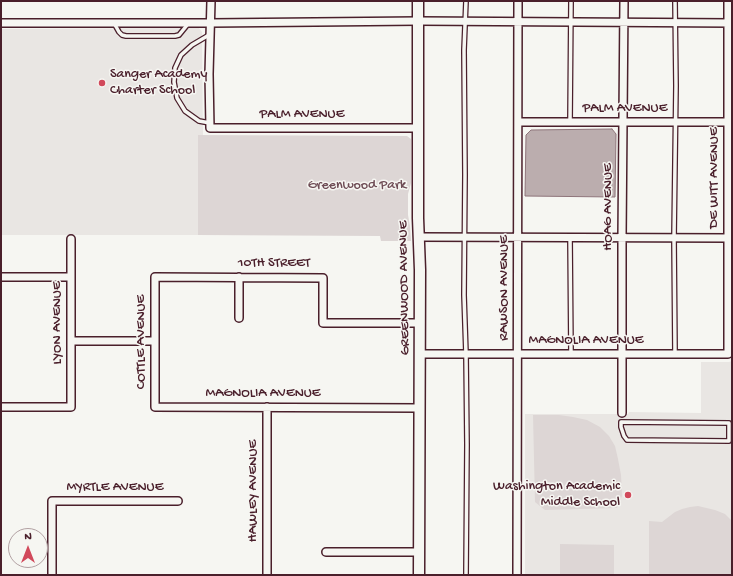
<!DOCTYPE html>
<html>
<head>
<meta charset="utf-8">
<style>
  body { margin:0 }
  #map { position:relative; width:733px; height:576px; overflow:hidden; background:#f6f6f2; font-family:"Gochi Hand",sans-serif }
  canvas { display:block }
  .frame { position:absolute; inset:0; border:2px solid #4a1f2b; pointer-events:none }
  .north { position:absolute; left:8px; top:528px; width:40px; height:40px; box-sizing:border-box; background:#f6f6f2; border:1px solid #b1a0a2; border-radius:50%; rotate:0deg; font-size:11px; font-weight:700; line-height:16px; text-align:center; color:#4a1f2b }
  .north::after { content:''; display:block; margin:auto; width:14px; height:18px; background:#d1495b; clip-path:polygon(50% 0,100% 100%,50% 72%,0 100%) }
</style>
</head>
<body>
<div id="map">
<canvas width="733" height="576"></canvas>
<div class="frame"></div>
<div class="north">N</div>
</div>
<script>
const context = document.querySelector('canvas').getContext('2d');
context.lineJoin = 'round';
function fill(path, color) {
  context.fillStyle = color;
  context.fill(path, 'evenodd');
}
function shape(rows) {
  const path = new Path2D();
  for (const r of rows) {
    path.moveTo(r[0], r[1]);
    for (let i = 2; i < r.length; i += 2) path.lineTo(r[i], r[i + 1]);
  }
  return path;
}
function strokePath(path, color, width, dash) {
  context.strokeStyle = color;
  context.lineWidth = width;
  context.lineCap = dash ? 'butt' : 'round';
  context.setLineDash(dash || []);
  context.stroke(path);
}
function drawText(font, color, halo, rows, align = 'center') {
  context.font = font + ' "Gochi Hand",sans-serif';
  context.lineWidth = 3;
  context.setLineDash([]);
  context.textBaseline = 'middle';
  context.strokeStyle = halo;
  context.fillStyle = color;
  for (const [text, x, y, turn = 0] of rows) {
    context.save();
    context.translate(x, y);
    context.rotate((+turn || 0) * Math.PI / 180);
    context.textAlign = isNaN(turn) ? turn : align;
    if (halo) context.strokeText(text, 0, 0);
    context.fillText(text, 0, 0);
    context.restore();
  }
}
const built = shape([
  [199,28,202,32,203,135,198,135,198,235,1,235,1,29],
  [732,361,732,575,525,575,525,414,628,414,629,412,701,413,701,362,729,362]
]);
const green = shape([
  [198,135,407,136,411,139,411,183,408,194,408,215,410,226,411,241,381,241,380,236,198,235],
  [533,415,559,415,573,417,587,420,600,427,609,436,615,446,618,459,621,475,622,496,617,508,545,510,535,502],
  [698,506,715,510,725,514,732,521,732,575,649,575,649,521,662,522,675,512,682,509,690,507],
  [560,544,614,545,614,575,560,575]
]);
const water = shape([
  [612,129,616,134,615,197,525,196,526,135,531,130,612,129]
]);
const lane = shape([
  [466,1,464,50,465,175,464,295,466,354,467,445,466,575],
  [675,1,676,86,674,238,675,354],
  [114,23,119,32,122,35,126,36,175,36,179,35,188,24],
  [209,35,192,45,181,55,175,68,174,82,177,98,185,111,199,121,210,123],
  [570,122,571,1],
  [570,237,571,354],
  [621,422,729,423,729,441,627,440,624,436,621,427,621,422]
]);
const street = shape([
  [211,1,209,74,210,128,418,128],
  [1,23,211,23,419,21,732,23],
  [518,122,732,122],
  [418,237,732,238],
  [1,277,71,277],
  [239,277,239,318],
  [419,323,323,323,323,278,155,277,155,407,420,408],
  [71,341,155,341],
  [420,354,728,354,728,1],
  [1,407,71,407,71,239],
  [267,407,267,575],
  [622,413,622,238,624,1],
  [326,552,419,552],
  [52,575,52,501,178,501],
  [517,575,518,1]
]);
const secondary = shape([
  [418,1,418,218,420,270,419,575]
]);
const markers = [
  [102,83,4,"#d1495b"],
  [628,495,4,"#d1495b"]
];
const poiNames = [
  ["Sanger Academy",110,75],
  ["Charter School",110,91],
  ["Washington Academic",620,487,"right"],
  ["Middle School",620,503,"right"]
];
const streetNames = [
  ["PALM AVENUE",625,109],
  ["PALM AVENUE",302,115],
  ["DE WITT AVENUE",715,178,-90],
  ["HOAG AVENUE",609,207,-90],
  ["10TH STREET",274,264],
  ["GREENWOOD AVENUE",405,288,-91],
  ["RAWSON AVENUE",505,288,-90],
  ["LYON AVENUE",58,323,-90],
  ["MAGNOLIA AVENUE",586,341],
  ["COTTLE AVENUE",142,342,-90],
  ["MAGNOLIA AVENUE",263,394],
  ["MYRTLE AVENUE",115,488],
  ["HAWLEY AVENUE",254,491,-90]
];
const parkNames = [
  ["Greenwood Park",357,186]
];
fill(built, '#e9e6e3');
fill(green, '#ddd6d5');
fill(water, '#bbadae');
strokePath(water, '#8e747a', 1);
strokePath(lane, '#4a1f2b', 6);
strokePath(street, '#4a1f2b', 10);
strokePath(secondary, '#4a1f2b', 13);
strokePath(lane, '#f6f6f2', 3.5);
strokePath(street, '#f6f6f2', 7);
strokePath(secondary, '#f6f6f2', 10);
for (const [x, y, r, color] of markers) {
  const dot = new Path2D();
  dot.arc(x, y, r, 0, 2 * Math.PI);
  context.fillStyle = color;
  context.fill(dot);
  strokePath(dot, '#f6f6f2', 1.5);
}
drawText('14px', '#4a1f2b', '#f6f6f2', poiNames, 'left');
drawText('14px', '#4a1f2b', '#f6f6f2', streetNames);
drawText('14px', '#6f4d56', '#f6f6f2', parkNames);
</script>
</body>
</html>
